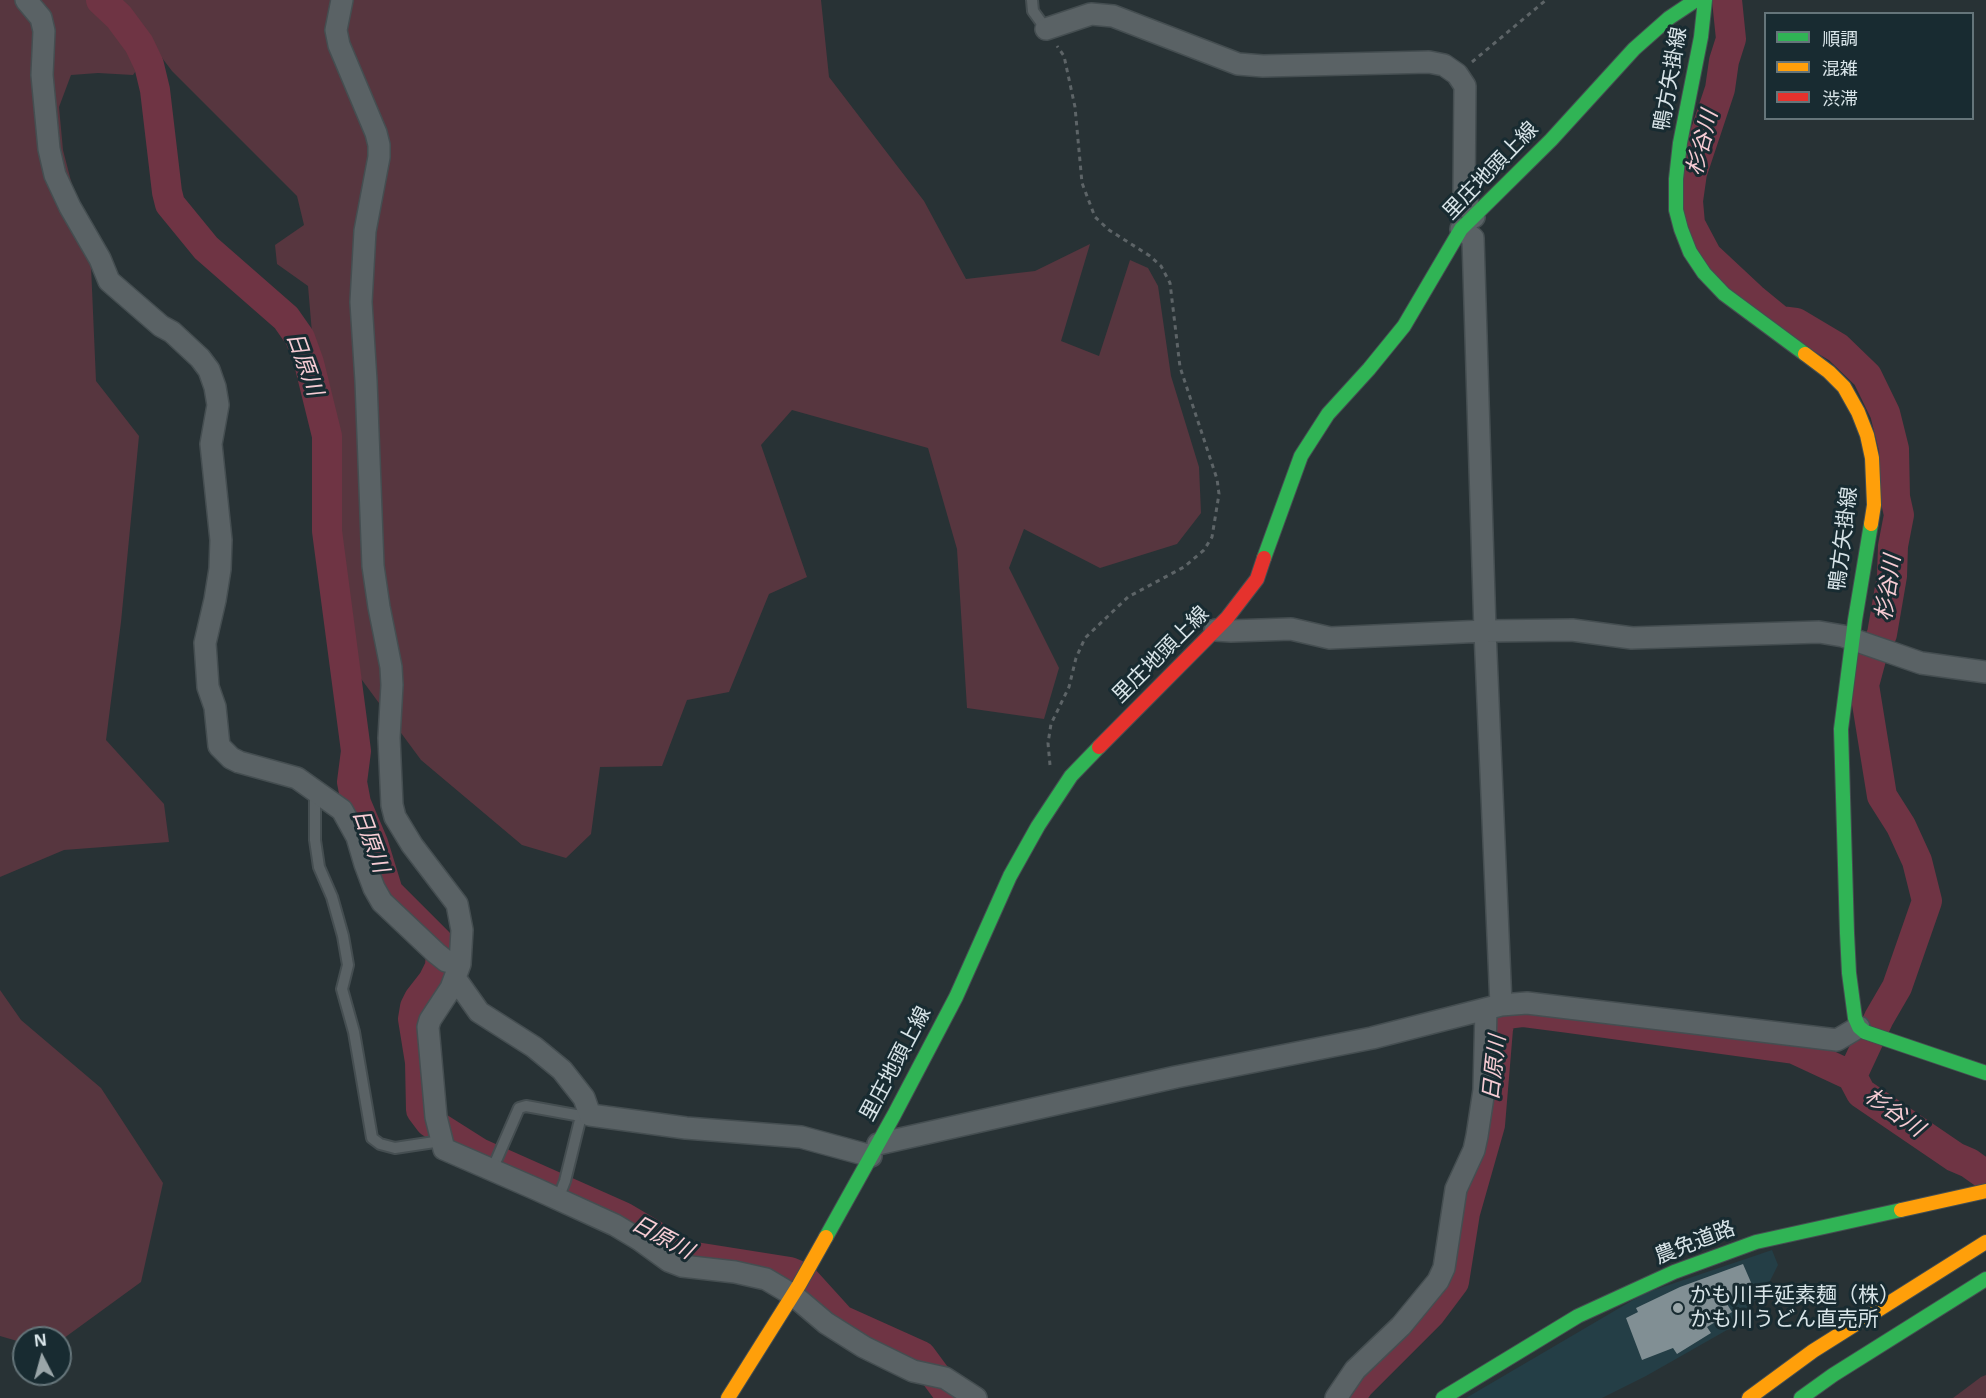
<!DOCTYPE html>
<html>
<head>
<meta charset="utf-8">
<style>
  body { margin:0 }
  #map { position:relative; width:1986px; height:1398px; overflow:hidden; background:#283235; font-family:"Noto Sans","Noto Sans JP",sans-serif }
  canvas { display:block }
  .legend { position:absolute; left:1764px; top:12px; width:210px; height:108px; box-sizing:border-box; background:#182b31; border:2px solid #65757a; margin:0; padding:8px 10px; list-style:none; font-size:18px; color:#d8e4e8 }
  .legend li { display:flex; align-items:center; gap:12px; height:30px }
  .legend b { width:30px; border:2px solid #65757a }
  .north { position:absolute; left:12px; top:1326px; width:60px; height:60px; box-sizing:border-box; background:#182b31; border:2px solid #65757a; border-radius:50%; rotate:354deg; font-size:16px; font-weight:700; line-height:24px; text-align:center; color:#d8e4e8 }
  .north::after { content:''; display:block; margin:auto; width:21px; height:27px; background:#9aa6a9; clip-path:polygon(50% 0,100% 100%,50% 72%,0 100%) }
</style>
</head>
<body>
<div id="map">
<canvas width="1986" height="1398"></canvas>
<ul class="legend">
<li><b style="height:8px;background:#30b455"></b>順調</li>
<li><b style="height:8px;background:#ff9f0a"></b>混雑</li>
<li><b style="height:8px;background:#e5322d"></b>渋滞</li>
</ul>
<div class="north">N</div>
</div>
<script>
const context = document.querySelector('canvas').getContext('2d');
context.lineJoin = 'round';
function fill(path, color) {
  context.fillStyle = color;
  context.fill(path, 'evenodd');
}
function shape(rows) {
  const path = new Path2D();
  for (const r of rows) {
    path.moveTo(r[0], r[1]);
    for (let i = 2; i < r.length; i += 2) path.lineTo(r[i], r[i + 1]);
  }
  return path;
}
function strokePath(path, color, width, dash) {
  context.strokeStyle = color;
  context.lineWidth = width;
  context.lineCap = dash ? 'butt' : 'round';
  context.setLineDash(dash || []);
  context.stroke(path);
}
function drawText(font, color, halo, rows, align = 'center') {
  context.font = font + ' "Noto Sans","Noto Sans JP",sans-serif';
  context.lineWidth = 6;
  context.setLineDash([]);
  context.textBaseline = 'middle';
  context.strokeStyle = halo;
  context.fillStyle = color;
  for (const [text, x, y, turn = 0] of rows) {
    context.save();
    context.translate(x, y);
    context.rotate((+turn || 0) * Math.PI / 180);
    context.textAlign = isNaN(turn) ? turn : align;
    if (halo) context.strokeText(text, 0, 0);
    context.fillText(text, 0, 0);
    context.restore();
  }
}
const built = shape([
  [1772,1250,1778,1265,1769,1283,1734,1326,1646,1376,1602,1398,1466,1398,1645,1293]
]);
const green = shape([
  [0,0,17,0,36,29,41,149,77,229,91,266,96,381,139,436,121,622,106,740,164,804,169,842,64,850,0,877],
  [36,0,91,0,116,27,140,65,133,75,98,73,71,75,59,107,63,150,78,208,59,170],
  [114,0,821,0,829,77,924,201,966,279,1035,271,1090,244,1061,341,1099,356,1130,260,1148,268,1158,286,1171,376,1199,467,1201,513,1177,544,1100,568,1024,529,1009,568,1059,668,1044,719,967,708,957,549,928,448,792,410,761,445,807,577,769,594,729,692,687,700,662,766,600,767,591,834,566,858,522,845,421,760,359,676,340,531,337,417,312,333,308,286,277,264,275,245,304,225,297,196,172,71,122,5],
  [0,990,21,1020,101,1088,163,1183,141,1282,60,1341,60,1338,24,1338,24,1343,0,1336],
  [1986,1375,1986,1398,1953,1398,1981,1377]
]);
const river = shape([
  [101,0,119,17,139,44,149,65,155,90,167,192,170,204,206,248,286,318,300,338,309,363,327,436,327,531,356,751,352,782,356,803,373,843,388,892,438,942,441,948,440,967,433,981,419,999,415,1007,413,1019,420,1062,421,1110,430,1122,479,1153,623,1217,689,1256,790,1272,802,1277,841,1320,921,1356,952,1398],
  [1727,0,1731,39,1724,61,1720,89,1692,173,1688,201,1690,224,1707,256,1752,298,1780,321,1796,323,1838,348,1867,376,1885,413,1894,449,1895,497,1899,515,1893,546,1892,576,1882,634,1871,659,1864,685,1882,796,1901,826,1917,861,1927,901,1897,987,1879,1018,1852,1076],
  [1852,1076,1861,1093,1955,1157,1969,1163,1986,1175],
  [1350,1398,1359,1385,1430,1314,1454,1282,1465,1213,1490,1125,1498,1029,1500,1020,1506,1014,1522,1012,1568,1018,1794,1049,1852,1076]
]);
const building = shape([
  [1743,1264,1753,1287,1727,1304,1732,1312,1707,1327,1711,1333,1677,1354,1673,1348,1642,1360,1626,1318,1638,1312,1636,1308,1680,1287]
]);
const path = shape([
  [1472,62,1546,0],
  [1050,765,1048,743,1051,724,1069,687,1076,658,1085,638,1128,597,1184,567,1204,550,1212,537,1219,494,1217,479,1180,367,1170,283,1161,266,1150,256,1109,230,1095,217,1082,183,1075,107,1064,56,1057,46]
]);
const lane = shape([
  [1032,0,1033,11,1046,29],
  [315,792,315,840,319,867,332,897,343,936,348,965,342,989,354,1032,372,1138,380,1144,395,1148,441,1141],
  [492,1170,519,1108,526,1106,581,1116],
  [558,1199,565,1181,581,1116,586,1115]
]);
const street = shape([
  [26,0,41,18,44,31,42,75,49,149,55,175,70,207,100,259,109,281,161,326,172,332,200,358,209,370,215,387,218,405,211,444,221,540,220,569,215,600,205,643,208,687,215,707,219,746,231,758,239,762,297,778,342,810,357,837,365,864,374,888,382,902,436,953,446,961,460,964],
  [342,0,336,30,339,45,376,133,379,145,379,157,365,231,361,302,366,381,373,566,379,607,391,667,392,685,389,738,392,805,395,817,412,845,457,904,462,930,460,964,451,988,430,1020,428,1027,436,1117,444,1149,536,1189,615,1225,640,1240,669,1261,682,1266,735,1272,766,1279,793,1295,826,1323,864,1347,913,1371,945,1378,976,1398],
  [1046,29,1091,14,1113,16,1238,64,1263,66,1429,62,1444,65,1457,74,1465,86,1464,196,1474,217],
  [1461,229,1473,238,1485,631,1501,1005],
  [1215,630,1231,631,1291,629,1330,638,1485,631,1572,630,1632,638,1819,632,1843,636,1921,663,1986,672],
  [455,978,479,1012,534,1047,562,1070,584,1098,590,1115,686,1128,801,1137,871,1156],
  [878,1144,1176,1077,1372,1038,1501,1005,1527,1003,1837,1040,1859,1027],
  [1336,1398,1355,1370,1401,1326,1438,1281,1444,1268,1456,1189,1474,1150,1477,1136,1484,1090,1486,1009]
]);
const fast = shape([
  [1705,0,1701,37,1680,143,1676,179,1676,210,1681,229,1690,252,1704,273,1724,294,1805,354],
  [1871,524,1855,620,1841,729,1847,933,1849,973,1855,1018,1859,1027,1865,1032,1986,1073],
  [1264,558,1301,456,1328,414,1369,369,1404,326,1461,229,1551,140,1634,49,1669,18,1696,0],
  [826,1237,894,1115,956,997,1010,876,1038,826,1071,776,1099,747],
  [1443,1398,1578,1316,1674,1272,1756,1242,1901,1210],
  [1801,1398,1833,1375,1986,1279]
]);
const slow = shape([
  [1805,354,1829,372,1844,387,1858,412,1867,435,1872,458,1874,505,1871,524],
  [1901,1210,1986,1191],
  [728,1398,799,1285,826,1237],
  [1749,1398,1813,1351,1986,1242]
]);
const jam = shape([
  [1099,747,1227,618,1257,579,1264,558]
]);
const markers = [
  [1678,1308,6,"#9aa6a9"]
];
const streetNames = [
  ["鴨方矢掛線",1671,79,-80],
  ["里庄地頭上線",1491,171,-46],
  ["鴨方矢掛線",1844,539,-83],
  ["里庄地頭上線",1161,655,-45],
  ["里庄地頭上線",896,1064,-62],
  ["農免道路",1695,1243,-21]
];
const poiNames = [
  ["かも川手延素麺（株）",1690,1296],
  ["かも川うどん直売所",1690,1320]
];
const waterNames = [
  ["杉谷川",1703,143,-76],
  ["日原川",304,364,70],
  ["杉谷川",1889,588,-82],
  ["日原川",370,841,70],
  ["日原川",1495,1068,-84],
  ["杉谷川",1894,1113,35],
  ["日原川",662,1238,28]
];
fill(built, '#243e46');
fill(green, '#57363f');
strokePath(river, '#6f3444', 30);
fill(building, '#818f94');
strokePath(lane, '#454e51', 14);
strokePath(street, '#454e51', 24);
strokePath(fast, '#454e51', 16);
strokePath(slow, '#454e51', 16);
strokePath(jam, '#454e51', 16);
strokePath(path, '#5d6467', 3, [4.5, 4.5]);
strokePath(lane, '#5a6265', 10);
strokePath(street, '#5a6265', 21);
strokePath(fast, '#30b455', 14);
strokePath(slow, '#ff9f0a', 14);
strokePath(jam, '#e5322d', 14);
for (const [x, y, r, color] of markers) {
  const dot = new Path2D();
  dot.arc(x, y, r, 0, 2 * Math.PI);
  context.fillStyle = color;
  context.fill(dot);
  strokePath(dot, '#182b31', 2);
}
drawText('21px', '#d8e4e8', '#182b31', streetNames);
drawText('21px', '#d8e4e8', '#182b31', poiNames, 'left');
drawText('italic 22px', '#f7ccd4', '#182b31', waterNames);
</script>
</body>
</html>
